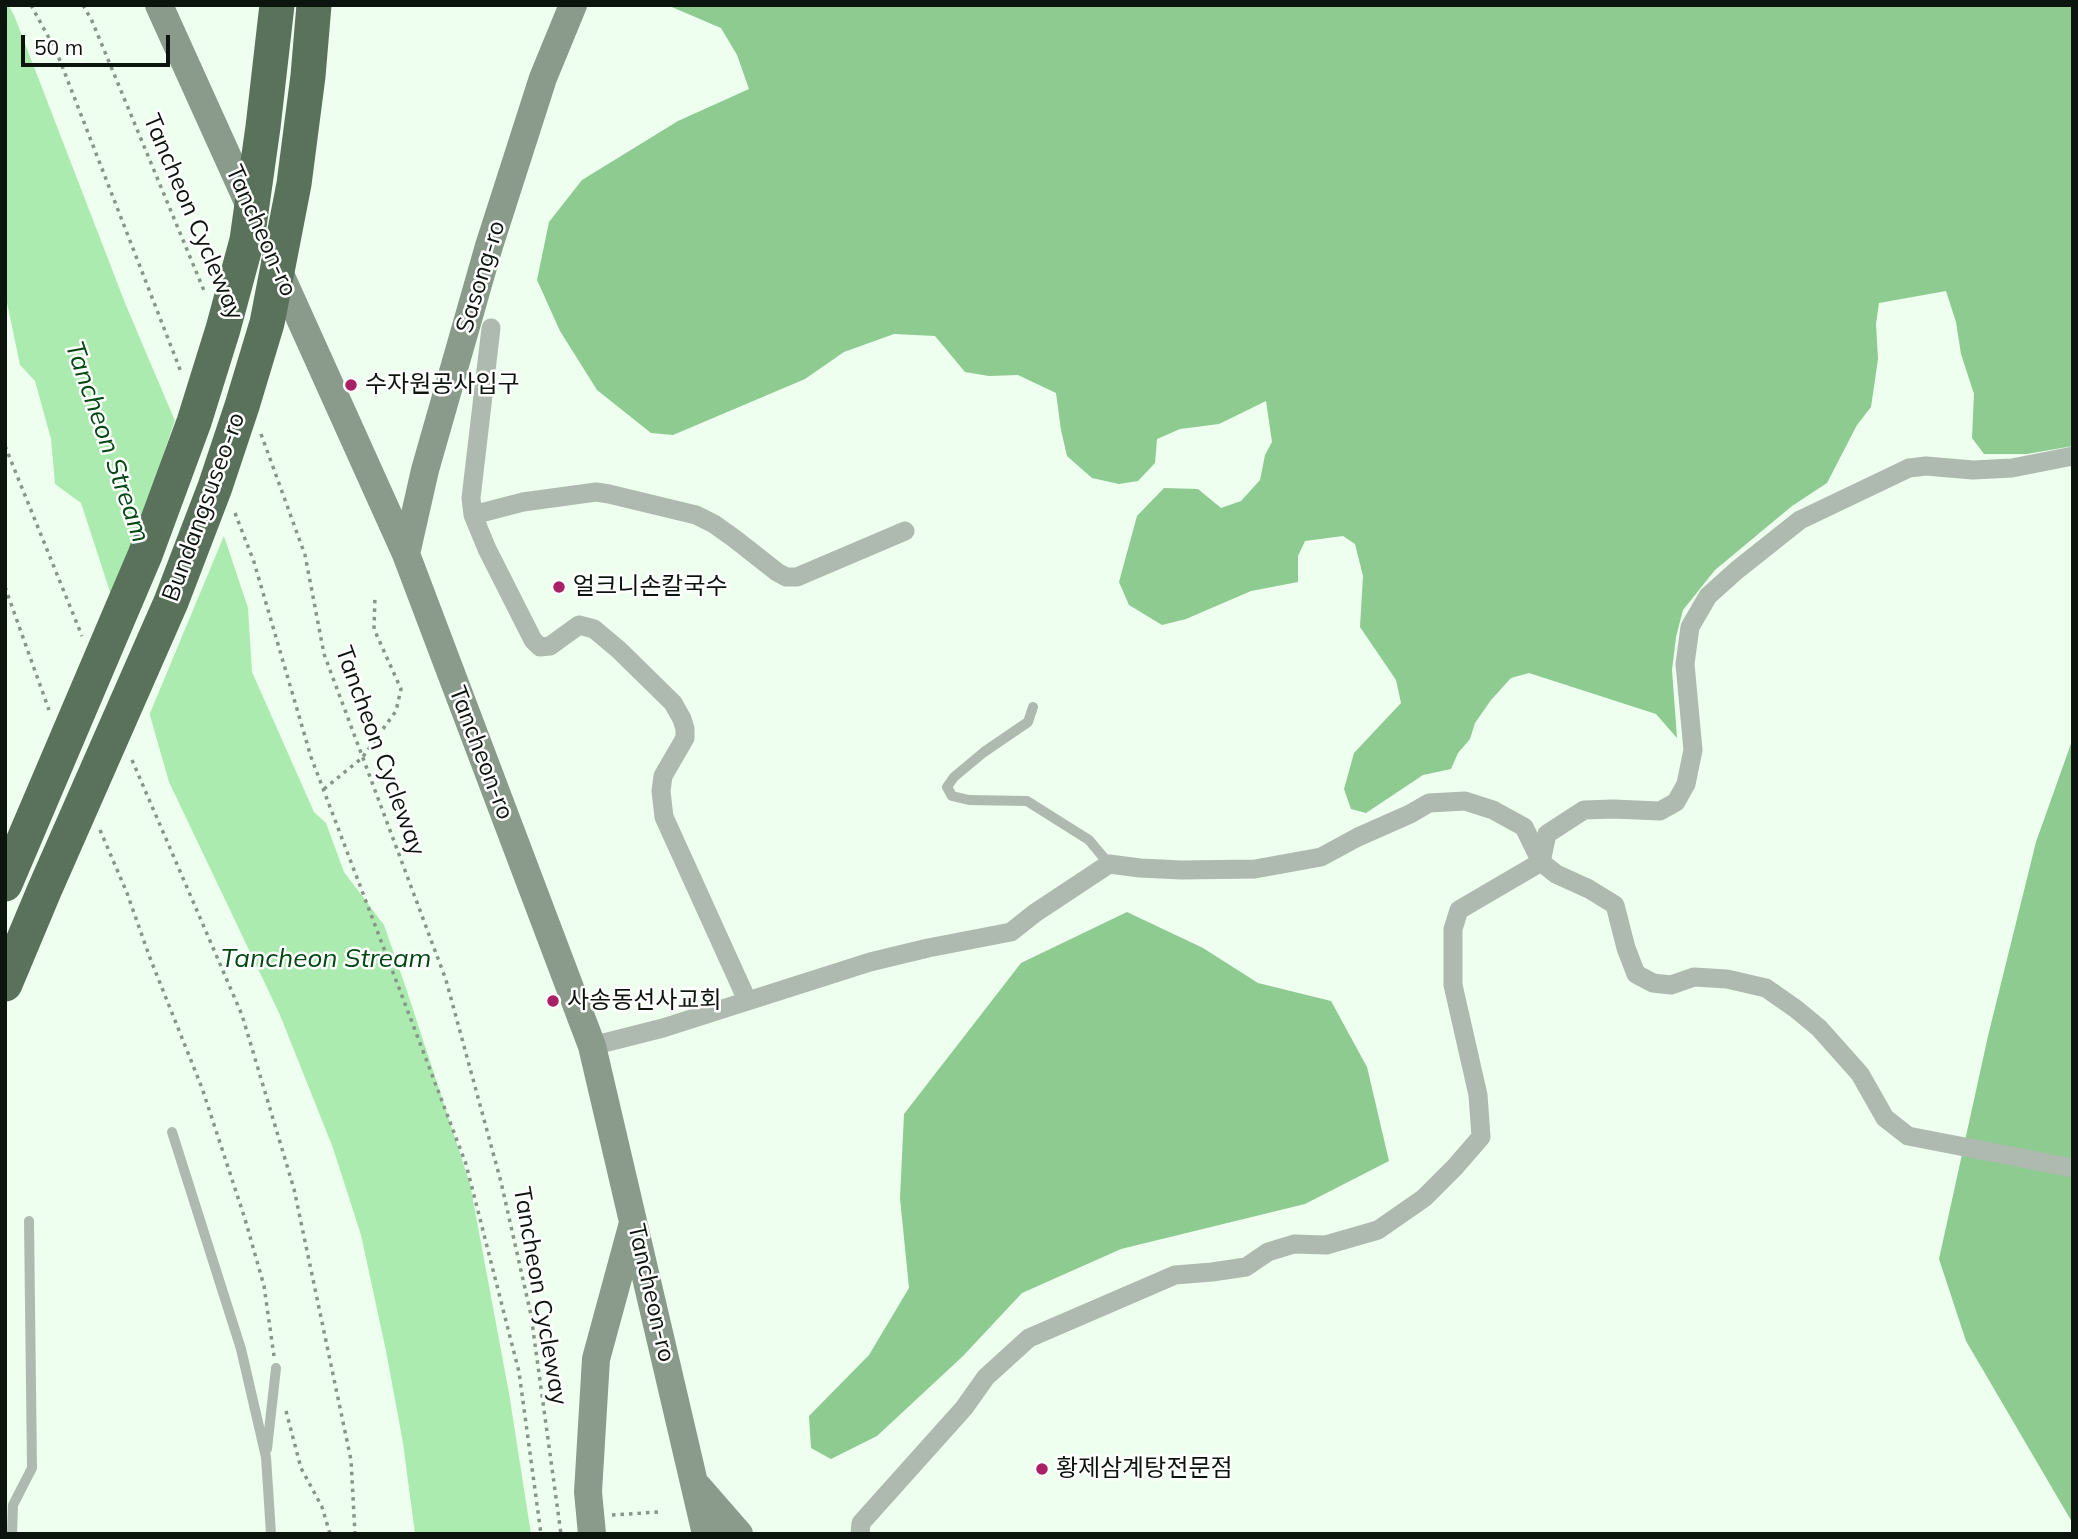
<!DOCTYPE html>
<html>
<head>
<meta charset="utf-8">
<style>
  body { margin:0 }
  #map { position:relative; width:2078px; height:1539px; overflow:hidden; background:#eefeef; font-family:Mulish,sans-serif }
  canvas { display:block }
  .frame { position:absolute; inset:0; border:7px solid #0c150d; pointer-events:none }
  .scale { position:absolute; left:21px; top:35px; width:149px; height:32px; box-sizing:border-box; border:4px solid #0c150d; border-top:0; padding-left:9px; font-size:21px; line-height:24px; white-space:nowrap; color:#0c150d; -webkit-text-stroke:5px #fff; paint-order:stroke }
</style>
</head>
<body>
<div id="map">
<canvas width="2078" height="1539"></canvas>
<div class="frame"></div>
<div class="scale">50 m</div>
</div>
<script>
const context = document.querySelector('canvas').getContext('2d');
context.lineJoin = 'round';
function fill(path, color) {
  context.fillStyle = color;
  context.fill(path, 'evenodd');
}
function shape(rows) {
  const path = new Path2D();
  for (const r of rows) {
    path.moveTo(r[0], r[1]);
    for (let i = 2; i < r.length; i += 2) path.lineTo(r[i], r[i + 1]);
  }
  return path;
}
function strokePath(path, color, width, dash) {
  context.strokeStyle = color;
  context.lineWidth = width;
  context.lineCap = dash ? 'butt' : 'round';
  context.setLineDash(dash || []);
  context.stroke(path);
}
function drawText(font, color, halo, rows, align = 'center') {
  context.font = font + ' Mulish,"Noto Sans KR",sans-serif';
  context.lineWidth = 5;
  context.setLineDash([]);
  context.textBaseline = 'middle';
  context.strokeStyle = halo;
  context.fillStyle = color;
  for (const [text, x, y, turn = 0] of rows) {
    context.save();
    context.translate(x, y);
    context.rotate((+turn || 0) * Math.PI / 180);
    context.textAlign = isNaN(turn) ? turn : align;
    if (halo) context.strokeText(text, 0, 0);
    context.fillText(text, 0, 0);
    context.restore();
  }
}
const forest = shape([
  [667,5,2073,5,2073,446,2027,454,1984,454,1972,438,1974,394,1961,354,1956,322,1946,291,1879,303,1876,324,1878,359,1871,407,1857,425,1827,483,1792,506,1715,570,1683,610,1676,637,1672,670,1677,738,1656,714,1529,673,1511,678,1491,700,1475,723,1470,739,1458,753,1451,769,1423,775,1366,813,1351,809,1344,789,1354,753,1401,703,1396,680,1360,627,1363,576,1355,544,1343,536,1305,541,1298,556,1298,582,1251,591,1186,619,1162,625,1129,605,1119,582,1137,516,1164,488,1198,489,1221,508,1241,501,1260,480,1265,455,1272,442,1266,401,1219,424,1180,429,1157,439,1155,463,1138,481,1119,484,1092,478,1067,456,1061,430,1056,393,1018,375,989,376,965,372,935,336,894,334,844,352,805,379,673,435,651,433,597,390,560,331,537,280,549,222,582,180,678,121,749,89,737,55,721,28],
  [2073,738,2073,1522,2072,1522,1966,1341,1939,1259,1988,1036,2036,842],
  [1127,912,1203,948,1258,983,1331,1001,1367,1067,1389,1161,1305,1204,1121,1249,1022,1293,963,1356,877,1436,831,1459,811,1448,809,1416,869,1355,909,1288,900,1198,904,1114,1021,963]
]);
const water = shape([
  [5,5,8,5,14,15,125,303,225,539,248,608,252,672,314,812,326,823,344,872,384,925,407,991,470,1184,509,1393,531,1534,415,1534,403,1443,386,1351,361,1235,333,1148,280,1015,169,782,147,705,81,503,55,484,51,439,35,381,20,365,5,293]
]);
const pier = shape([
  [177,414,226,531,148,718,109,600,150,494]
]);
const path = shape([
  [31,5,57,53,181,372],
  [83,5,92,21,205,293],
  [261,434,305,555,324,654,446,980,501,1182,531,1315,561,1534],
  [5,446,82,636],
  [235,513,254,562,311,757,466,1164,519,1372,541,1534],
  [5,587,49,710],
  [132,760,242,1015,294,1189,351,1460,355,1534],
  [324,789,362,758,396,711,401,689,374,629,375,596],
  [100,830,127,893,150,958,202,1088,245,1219,264,1286,274,1356],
  [286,1411,301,1468,322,1507,330,1534],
  [612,1515,659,1512]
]);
const lane = shape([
  [1033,707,1028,722,984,752,954,777,947,787,952,796,969,800,1027,801,1089,840,1109,864],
  [172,1132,241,1349,266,1457,271,1534],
  [267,1449,276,1368],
  [12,1534,13,1505,32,1468,29,1221]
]);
const street = shape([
  [491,328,471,498,473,515,487,549,533,640,540,647,550,646,579,625,594,629,619,650,673,703,682,719,685,729,685,738,663,776,661,791,664,817,747,1000],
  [473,515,523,502,596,492,609,494,696,515,714,524,735,539,777,572,786,577,797,577,905,531],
  [592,1046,663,1028,870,962,928,948,1011,932,1035,913,1109,864,1140,868,1181,870,1255,869,1321,857,1358,837,1410,814,1429,803,1465,801,1493,810,1524,827,1541,862,1556,874,1589,889,1615,905,1626,948,1636,974,1653,983,1671,985,1694,977,1727,979,1766,988,1796,1009,1819,1028,1860,1074,1885,1118,1908,1136,2073,1168],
  [860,1534,861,1523,964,1408,986,1377,1029,1338,1175,1275,1212,1272,1246,1267,1268,1252,1294,1244,1326,1245,1378,1230,1424,1198,1455,1167,1481,1137,1478,1095,1453,985,1453,929,1459,910,1541,862,1547,834,1584,810,1613,809,1660,811,1676,802,1686,784,1693,750,1685,664,1690,627,1708,596,1737,570,1800,520,1909,468,1926,466,1973,470,2012,468,2073,456]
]);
const secondary = shape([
  [159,5,253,213],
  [275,263,406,554,592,1046,706,1534],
  [406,554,425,470,489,246,543,78,573,5],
  [698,1487,739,1534],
  [592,1534,588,1492,596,1359,633,1223]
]);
const highway = shape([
  [5,884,145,555,194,422,223,329,247,240,263,127,277,5],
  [5,984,44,891,171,602,215,487,242,406,267,323,294,184,308,76,314,5]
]);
const markers = [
  [351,385,7,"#a92065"],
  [559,587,7,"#a92065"],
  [553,1001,7,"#a92065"],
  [1042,1469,7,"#a92065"]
];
const streetNames = [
  ["Tancheon Cycleway",193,217,67],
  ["Tancheon-ro",261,231,66],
  ["Sasong-ro",481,277,-73],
  ["Bundangsuseo-ro",204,507,-70],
  ["Tancheon Cycleway",380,751,70],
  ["Tancheon-ro",481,753,69],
  ["Tancheon-ro",651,1293,77],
  ["Tancheon Cycleway",540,1296,80]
];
const poiNames = [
  ["수자원공사입구",365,385],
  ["얼크니손칼국수",573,587],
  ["사송동선사교회",567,1001],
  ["황제삼계탕전문점",1056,1469]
];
const waterNames = [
  ["Tancheon Stream",107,442,71],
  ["Tancheon Stream",326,959]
];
fill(forest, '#8dcb91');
fill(water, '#acebb0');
fill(pier, '#eefeef');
strokePath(path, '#889589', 3.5, [3.5, 5]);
strokePath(lane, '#aebaaf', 10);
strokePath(street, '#aebaaf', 19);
strokePath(secondary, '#8a9b8b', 28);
strokePath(highway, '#5a715b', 35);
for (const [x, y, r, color] of markers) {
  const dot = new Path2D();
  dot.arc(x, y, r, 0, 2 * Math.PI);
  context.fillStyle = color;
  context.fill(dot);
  strokePath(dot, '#fff', 2.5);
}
drawText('24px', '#0c150d', '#fff', streetNames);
drawText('24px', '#0c150d', '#fff', poiNames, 'left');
drawText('italic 26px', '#014812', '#fff', waterNames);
</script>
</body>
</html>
